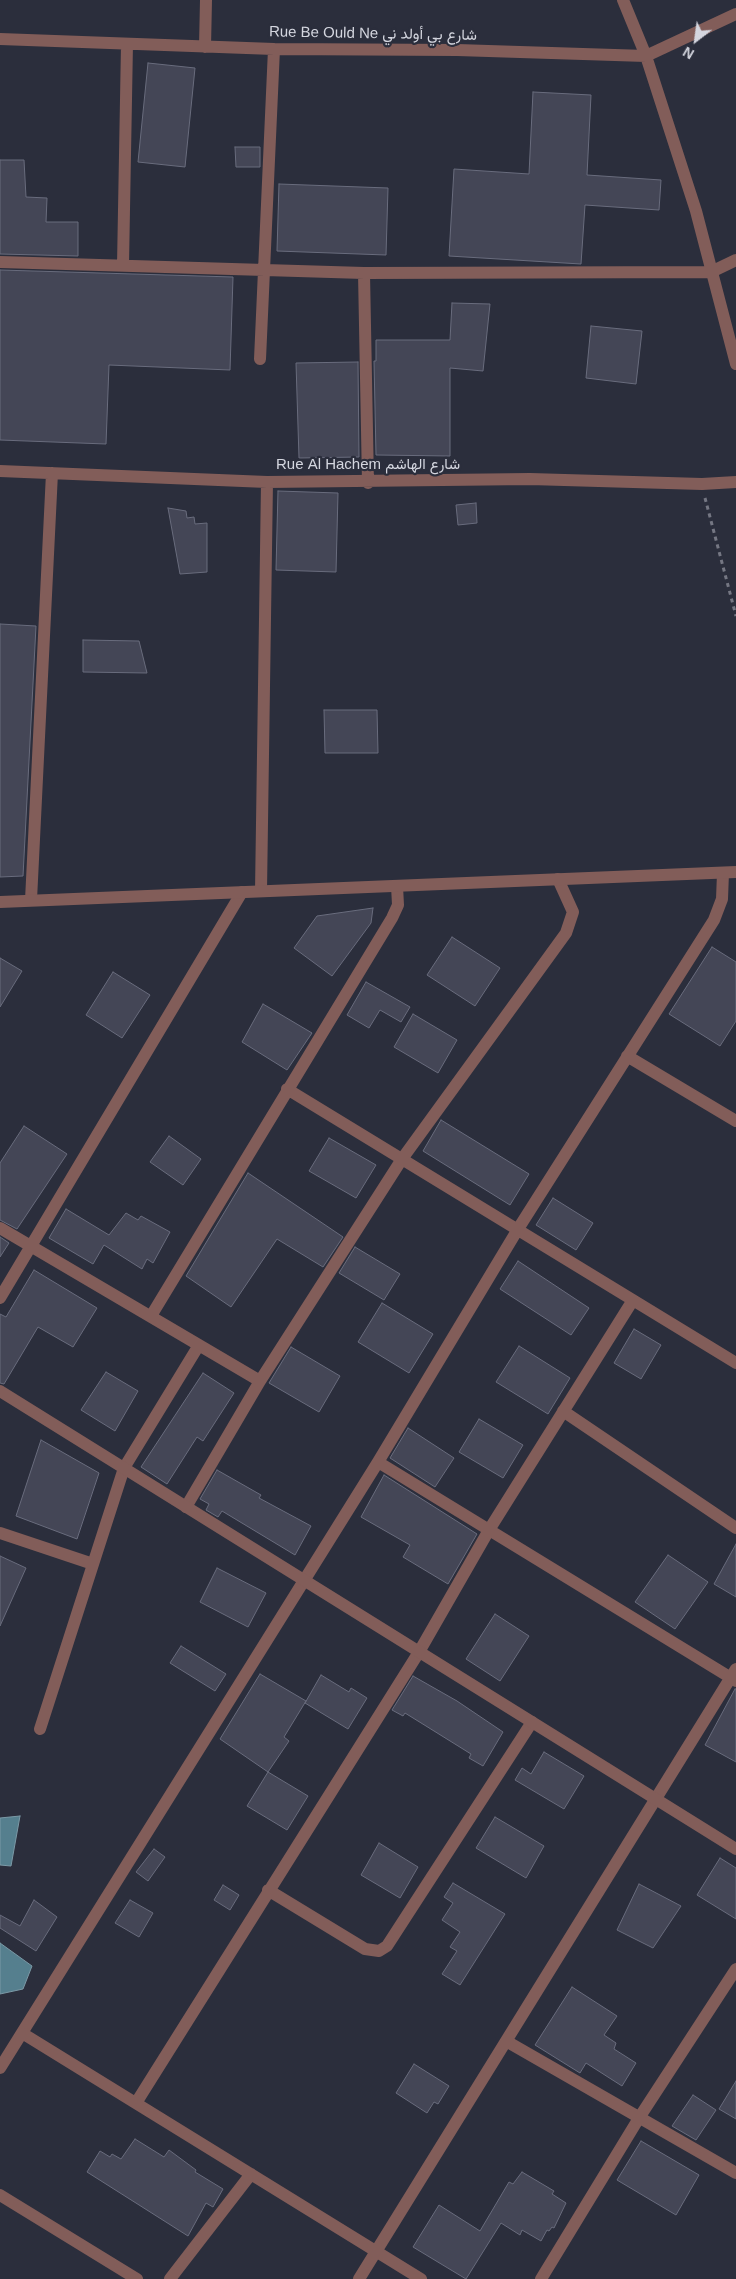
<!DOCTYPE html>
<html>
<head>
<meta charset="utf-8">
<style>
  body { margin:0 }
  #map { position:relative; width:736px; height:2279px; overflow:hidden; background:#2b2e3c; font-family:Helvetica,sans-serif }
  canvas { display:block }
  .north { position:absolute; left:671px; top:15px; width:50px; height:50px; -webkit-text-stroke:4px #2b2e3c; paint-order:stroke; rotate:210deg; font-size:14px; font-weight:700; line-height:20px; text-align:center; color:#d4d6df }
  .north::after { content:''; display:block; margin:auto; width:18px; height:22px; background:#d4d6df; clip-path:polygon(50% 0,100% 100%,50% 72%,0 100%) }
</style>
</head>
<body>
<div id="map">
<canvas width="736" height="2279"></canvas>
<div class="north">N</div>
</div>
<script>
const context = document.querySelector('canvas').getContext('2d');
context.lineJoin = 'round';
function fill(path, color) {
  context.fillStyle = color;
  context.fill(path, 'evenodd');
}
function shape(rows) {
  const path = new Path2D();
  for (const r of rows) {
    path.moveTo(r[0], r[1]);
    for (let i = 2; i < r.length; i += 2) path.lineTo(r[i], r[i + 1]);
  }
  return path;
}
function strokePath(path, color, width, dash) {
  context.strokeStyle = color;
  context.lineWidth = width;
  context.lineCap = dash ? 'butt' : 'round';
  context.setLineDash(dash || []);
  context.stroke(path);
}
function drawText(font, color, halo, rows, align = 'center') {
  context.font = font + ' Helvetica,Vazirmatn,sans-serif';
  context.lineWidth = 4.5;
  context.setLineDash([]);
  context.textBaseline = 'middle';
  context.strokeStyle = halo;
  context.fillStyle = color;
  for (const [text, x, y, turn = 0] of rows) {
    context.save();
    context.translate(x, y);
    context.rotate((+turn || 0) * Math.PI / 180);
    context.textAlign = isNaN(turn) ? turn : align;
    if (halo) context.strokeText(text, 0, 0);
    context.fillText(text, 0, 0);
    context.restore();
  }
}
const water = shape([
  [20,1816,11,1866,0,1865,0,1818,20,1816],
  [0,1943,32,1966,23,1989,0,1994,0,1943]
]);
const building = shape([
  [148,63,195,68,185,167,138,162,148,63],
  [533,92,591,95,587,175,661,180,659,210,585,205,581,264,449,256,454,169,529,174,533,92],
  [235,147,260,147,260,167,236,167,235,147],
  [0,160,24,160,26,197,47,198,46,222,78,222,78,256,0,254,0,160],
  [279,184,388,188,386,255,277,251,279,184],
  [0,270,233,277,230,370,109,365,106,444,0,440,0,270],
  [452,303,490,304,483,371,450,368,450,456,376,455,374,361,376,361,376,340,450,340,452,303],
  [591,326,642,331,636,384,586,378,591,326],
  [358,362,359,457,299,458,296,363,358,362],
  [278,491,338,493,336,572,276,570,278,491],
  [476,503,477,523,458,525,456,505,476,503],
  [168,508,186,511,187,518,194,517,195,524,207,523,207,572,180,574,168,508],
  [0,624,36,626,23,876,0,877,0,624],
  [83,640,139,641,147,673,83,672,83,640],
  [324,710,377,710,378,753,325,753,324,710],
  [373,908,371,923,332,976,294,948,317,916,373,908],
  [452,937,500,968,475,1006,427,975,452,937],
  [712,947,736,962,736,1021,720,1046,669,1014,712,947],
  [0,958,22,971,0,1007,0,958],
  [113,972,150,995,122,1038,86,1015,113,972],
  [366,982,410,1007,401,1022,380,1010,369,1028,347,1015,366,982],
  [263,1004,312,1033,287,1070,242,1042,263,1004],
  [413,1014,457,1040,438,1073,394,1047,413,1014],
  [441,1120,529,1174,510,1205,423,1151,441,1120],
  [24,1126,67,1154,17,1229,0,1220,0,1163,24,1126],
  [169,1136,201,1159,183,1185,150,1162,169,1136],
  [329,1138,376,1165,356,1198,309,1171,329,1138],
  [248,1173,343,1237,323,1267,277,1239,231,1307,186,1276,248,1173],
  [553,1198,593,1223,576,1250,536,1225,553,1198],
  [66,1209,109,1235,126,1213,138,1220,141,1216,170,1232,153,1263,147,1259,142,1269,104,1245,93,1264,49,1238,66,1209],
  [0,1237,9,1243,0,1257,0,1237],
  [355,1247,400,1274,384,1300,339,1273,355,1247],
  [518,1261,589,1308,571,1335,500,1289,518,1261],
  [34,1270,97,1308,73,1347,38,1327,4,1384,0,1383,0,1314,6,1317,34,1270],
  [382,1303,433,1334,409,1373,358,1342,382,1303],
  [634,1329,661,1345,641,1379,614,1363,634,1329],
  [519,1346,570,1378,548,1414,496,1382,519,1346],
  [291,1347,340,1376,319,1412,269,1383,291,1347],
  [106,1372,138,1391,115,1431,81,1410,106,1372],
  [203,1373,234,1393,203,1441,197,1437,167,1484,141,1467,203,1373],
  [479,1419,523,1445,503,1478,459,1452,479,1419],
  [408,1428,454,1458,435,1487,390,1458,408,1428],
  [41,1440,99,1473,77,1539,16,1516,41,1440],
  [217,1470,261,1495,259,1498,311,1526,295,1555,222,1511,218,1517,206,1510,209,1504,200,1499,217,1470],
  [384,1475,477,1534,448,1584,403,1557,410,1545,361,1517,384,1475],
  [736,1544,736,1597,714,1584,736,1544],
  [668,1555,708,1582,675,1629,635,1602,668,1555],
  [0,1556,26,1568,0,1626,0,1556],
  [217,1568,266,1593,248,1627,200,1602,217,1568],
  [495,1614,529,1636,500,1681,466,1659,495,1614],
  [181,1646,226,1674,215,1691,170,1663,181,1646],
  [260,1674,306,1701,284,1737,289,1741,268,1772,220,1739,260,1674],
  [321,1675,349,1692,351,1688,367,1698,348,1729,305,1703,321,1675],
  [413,1676,457,1701,503,1732,483,1766,469,1758,471,1754,426,1726,405,1713,403,1716,392,1710,413,1676],
  [735,1689,736,1689,736,1762,705,1745,735,1689],
  [544,1752,584,1776,564,1809,515,1780,522,1768,531,1774,544,1752],
  [268,1772,308,1796,287,1830,247,1806,268,1772],
  [495,1817,544,1846,526,1878,476,1848,495,1817],
  [379,1843,418,1867,400,1898,361,1875,379,1843],
  [154,1849,165,1857,148,1881,136,1872,154,1849],
  [720,1858,736,1868,736,1919,697,1895,720,1858],
  [453,1883,505,1914,460,1985,442,1974,457,1951,450,1947,460,1932,442,1920,453,1903,444,1897,453,1883],
  [639,1884,681,1906,653,1948,617,1930,639,1884],
  [223,1885,239,1895,230,1910,214,1900,223,1885],
  [34,1900,57,1917,36,1951,0,1928,0,1915,20,1926,34,1900],
  [130,1900,153,1913,139,1937,115,1923,130,1900],
  [572,1987,617,2016,604,2035,616,2043,614,2049,636,2063,622,2086,586,2063,580,2073,535,2045,572,1987],
  [414,2064,449,2086,438,2104,434,2102,427,2113,396,2093,414,2064],
  [736,2081,736,2119,719,2109,736,2081],
  [693,2095,716,2110,696,2140,672,2126,693,2095],
  [135,2139,164,2157,169,2150,196,2170,195,2172,223,2189,213,2207,206,2203,188,2236,87,2172,100,2151,110,2157,112,2154,121,2159,135,2139],
  [641,2141,699,2175,676,2215,617,2180,641,2141],
  [522,2172,554,2191,552,2194,566,2203,554,2228,552,2227,549,2231,547,2230,541,2241,522,2230,520,2235,501,2223,466,2279,413,2247,439,2205,480,2231,509,2182,513,2184,522,2172]
]);
const path = shape([
  [705,498,736,616]
]);
const minor = shape([
  [623,0,646,56,696,211,736,364],
  [0,39,274,49,457,50,646,56,736,14],
  [205,47,206,0],
  [0,262,364,273,711,272,736,260],
  [123,265,127,44],
  [364,273,368,483],
  [260,359,274,49],
  [0,471,267,482,530,479,702,484,736,482],
  [261,891,267,482],
  [31,900,52,473],
  [627,1056,736,1121],
  [287,1089,736,1363],
  [0,1228,260,1381],
  [0,1298,242,892],
  [151,1316,392,918,398,905,397,886],
  [563,1411,736,1528],
  [378,1462,736,1681],
  [186,1507,260,1381,402,1159,566,933,573,912,558,879],
  [0,1533,93,1564],
  [40,1729,124,1468,199,1345],
  [268,1890,365,1949,379,1951,387,1946,532,1722],
  [22,2033,421,2279],
  [506,2041,736,2173],
  [0,2068,378,1462,518,1229,714,920,722,899,723,873],
  [136,2103,419,1652,489,1530,633,1300],
  [0,2195,137,2279],
  [170,2279,251,2174],
  [359,2279,736,1669],
  [541,2279,639,2118,736,1969]
]);
const tertiary = shape([
  [0,902,736,872],
  [0,1391,736,1849]
]);
const streetNames = [
  ["Rue Be Ould Ne شارع بي أولد ني",373,34,1],
  ["Rue Al Hachem شارع الهاشم",368,465]
];
fill(water, '#557f8e');
strokePath(water, '#7b99a6', 1);
fill(building, '#444656');
strokePath(building, '#696c7d', 1);
strokePath(path, '#757783', 3, [4, 4]);
strokePath(minor, '#825d59', 12);
strokePath(tertiary, '#825d59', 12);
drawText('15px', '#d4d6df', '#2b2e3c', streetNames);
</script>
</body>
</html>
